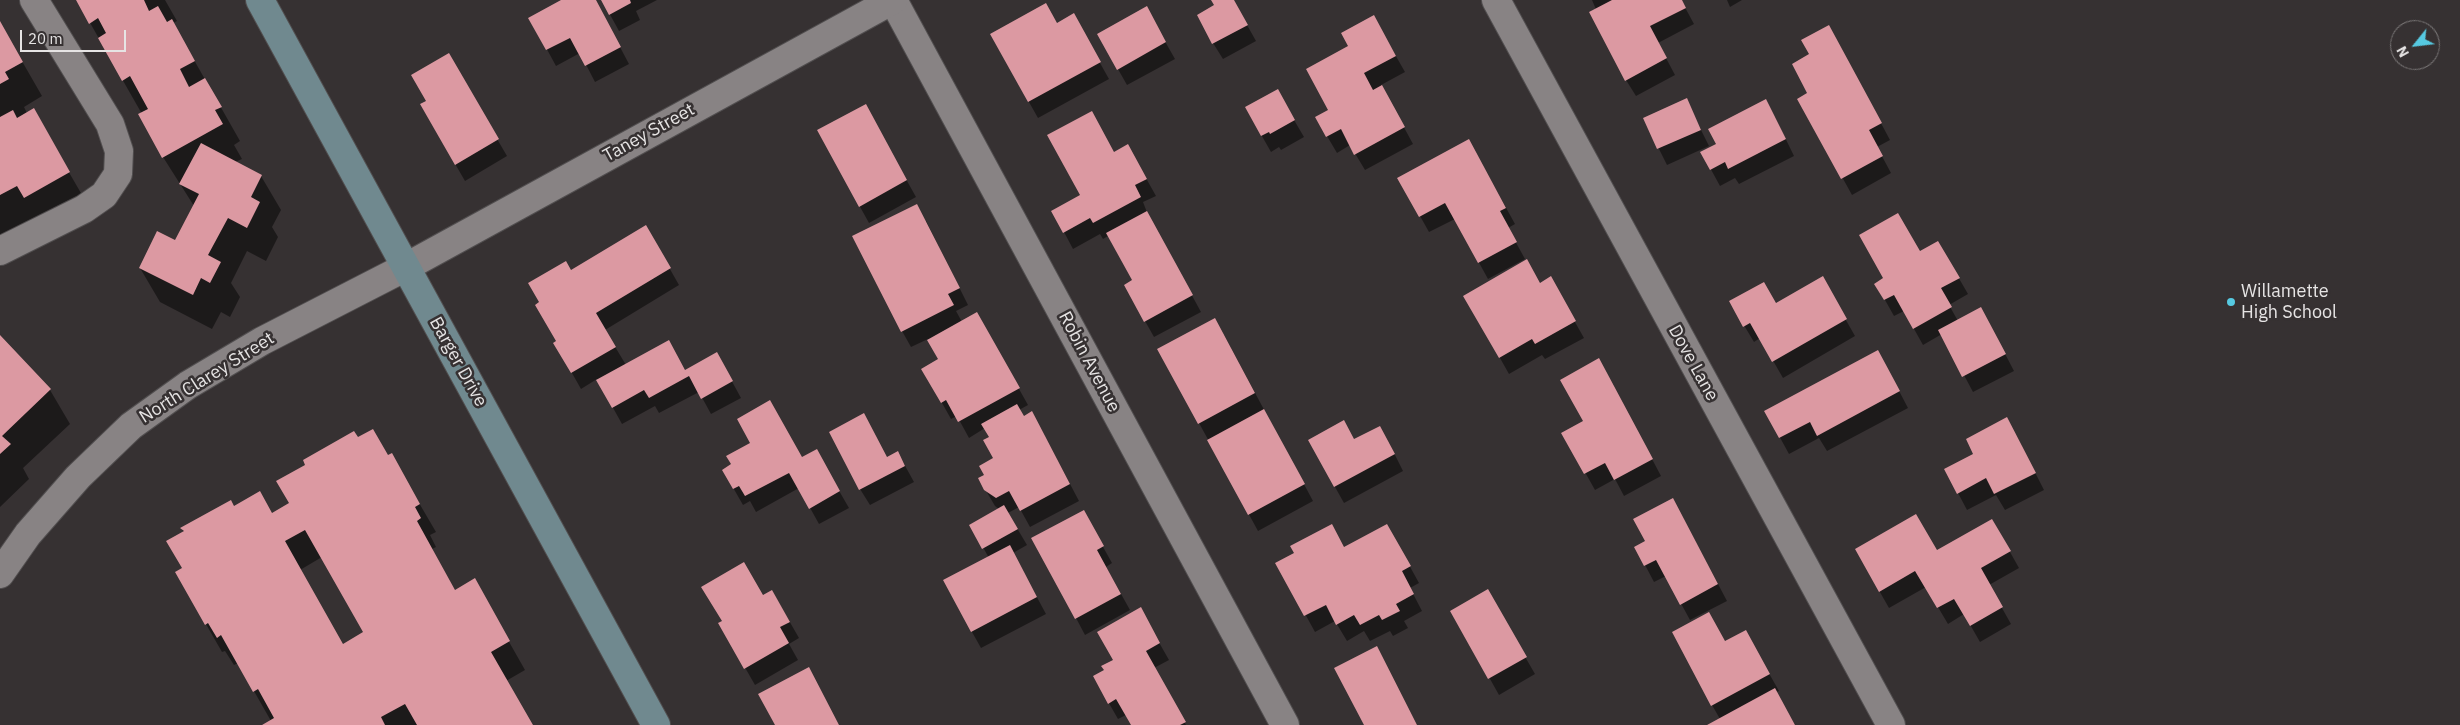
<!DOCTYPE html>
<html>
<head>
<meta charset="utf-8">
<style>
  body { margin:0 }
  #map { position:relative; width:2460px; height:725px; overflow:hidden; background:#363132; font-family:"IBM Plex Sans",sans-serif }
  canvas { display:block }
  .north { position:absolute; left:2390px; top:20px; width:50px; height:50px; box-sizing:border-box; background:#363132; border:1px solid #7c7979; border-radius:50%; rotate:241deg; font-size:14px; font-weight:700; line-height:20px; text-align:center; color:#e6e4e4 }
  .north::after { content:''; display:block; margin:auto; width:18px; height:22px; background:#56c9e1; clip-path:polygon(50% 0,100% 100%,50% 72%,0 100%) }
  .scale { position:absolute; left:20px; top:30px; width:106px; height:22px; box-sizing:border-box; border:2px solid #e6e4e4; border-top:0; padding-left:6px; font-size:15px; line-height:18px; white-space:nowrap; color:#e6e4e4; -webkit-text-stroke:4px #363132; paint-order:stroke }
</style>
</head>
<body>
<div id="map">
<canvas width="2460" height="725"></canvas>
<div class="north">N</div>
<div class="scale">20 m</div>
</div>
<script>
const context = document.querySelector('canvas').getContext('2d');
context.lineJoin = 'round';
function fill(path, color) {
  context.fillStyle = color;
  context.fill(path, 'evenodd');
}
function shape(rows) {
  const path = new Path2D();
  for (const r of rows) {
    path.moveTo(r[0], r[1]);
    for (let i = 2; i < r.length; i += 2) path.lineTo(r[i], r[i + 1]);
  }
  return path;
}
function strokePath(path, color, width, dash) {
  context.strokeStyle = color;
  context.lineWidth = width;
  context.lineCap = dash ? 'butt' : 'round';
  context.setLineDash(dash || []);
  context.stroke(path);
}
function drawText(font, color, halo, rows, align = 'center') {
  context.font = font + ' "IBM Plex Sans",sans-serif';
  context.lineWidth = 5;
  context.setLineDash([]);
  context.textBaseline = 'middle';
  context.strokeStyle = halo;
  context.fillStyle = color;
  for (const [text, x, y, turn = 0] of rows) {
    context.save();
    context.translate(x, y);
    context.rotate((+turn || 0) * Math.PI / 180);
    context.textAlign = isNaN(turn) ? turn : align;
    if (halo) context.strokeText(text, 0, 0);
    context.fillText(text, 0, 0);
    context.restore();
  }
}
const shadow = shape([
  [77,0,165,0,177,21,173,23,240,141,234,145,242,159,235,162,261,176,281,210,272,227,278,237,266,261,247,251,231,283,240,297,230,317,221,312,212,329,160,302,140,268,176,241,194,206,163,157,142,114],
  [564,0,595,0,629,64,595,82,580,53,556,66,530,18],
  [602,0,657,0,636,11,640,20,619,31],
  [1212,0,1233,0,1256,41,1223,59,1213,43,1215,6],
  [1592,0,1681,0,1694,24,1658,43,1675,75,1636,96,1626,80],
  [1727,0,1742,0,1730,7],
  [1146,8,1175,59,1127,85,1098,34],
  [1073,15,1109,79,1038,118,991,35,1056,24],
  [1373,16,1405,72,1381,85,1413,144,1365,170,1350,145,1337,153,1327,136,1330,110,1350,46],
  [0,23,42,96,24,107,27,113,33,110,89,207,0,240],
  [1838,43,1890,140,1877,147,1891,173,1852,195,1799,99,1809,94],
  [448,55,507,156,465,181,421,105,427,101],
  [1277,91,1304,137,1281,150,1279,147,1271,152,1246,108],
  [1686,100,1709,146,1667,165,1644,119],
  [1775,117,1794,156,1739,184,1735,178,1720,186,1702,153],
  [874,122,916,197,869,223,818,131],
  [1128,146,1156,196,1143,202,1148,215,1201,312,1154,337,1145,321,1133,281,1108,236,1103,239,1100,234,1073,249,1064,232,1082,196,1114,153],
  [1478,157,1515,224,1508,228,1525,259,1488,279,1455,219,1429,232,1420,216],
  [926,221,968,305,956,311,962,322,986,330,1028,405,1019,410,1023,418,1041,429,1079,501,1030,527,1019,507,1008,513,1027,545,1013,553,1046,614,981,648,972,632,989,558,971,526,999,509,995,506,985,489,986,476,995,459,990,437,985,428,969,438,957,416,951,419,923,369,940,360,928,339,911,347,902,331],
  [646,227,679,285,605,330,626,365,685,371,717,354,741,398,711,414,699,392,659,413,655,406,622,424,597,379,581,389,555,343,558,341,571,271],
  [1938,242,1968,294,1949,305,1958,321,1990,325,2014,371,1973,392,1942,334,1923,345,1904,311,1894,316,1876,284,1919,252],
  [1550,278,1584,338,1545,359,1542,355,1509,374,1465,296,1540,284],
  [1822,278,1855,336,1783,378,1760,338,1754,342,1730,302,1776,305],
  [1224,335,1313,501,1258,531,1199,423],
  [0,337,50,390,70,424,23,468,29,479,0,507],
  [1887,368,1908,408,1827,451,1819,438,1789,454,1766,412],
  [1608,376,1661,476,1624,496,1615,479,1595,490,1563,433,1584,422],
  [2016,435,2044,490,2005,510,1996,495,1967,510,1958,493],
  [358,439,388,457,391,455,436,532,430,535,436,547,432,549,455,591,474,580,525,670,506,681,532,725,264,725,271,721,238,663,234,665,225,651,222,652,176,572,183,569,184,533,182,529,233,507,272,515,290,504],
  [322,557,365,632,342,646,300,570],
  [1354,441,1389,443,1403,471,1344,503,1335,487],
  [816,451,849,508,819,524,799,488,756,512,750,501,743,505,723,470,802,459],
  [898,453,914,482,870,505,860,489,887,458],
  [1083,511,1112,563,1106,567,1130,610,1085,635,1076,618],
  [1682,516,1727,601,1690,620,1666,576,1654,582,1645,565,1647,541],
  [1992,520,2019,568,1989,585,2011,624,1980,642,1964,614,1948,624,1926,587,1889,608,1856,550,1937,552],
  [1387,525,1419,583,1410,588,1422,611,1404,621,1408,628,1393,636,1390,631,1370,641,1364,631,1347,641,1335,621,1315,632,1277,563,1344,548],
  [772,591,799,638,789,644,798,660,755,685,720,624],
  [1487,591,1535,674,1499,695,1452,611],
  [1140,609,1169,660,1154,668,1186,725,1132,725,1126,715,1118,719,1094,677,1105,671,1115,660],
  [1745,631,1779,691,1776,692,1795,725,1709,725,1720,719,1712,705,1725,642]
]);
const building = shape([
  [76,0,144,0,149,11,158,6,167,22,172,19,195,61,180,69,189,87,205,78,222,107,215,110,223,124,162,158,138,114,148,109,130,76,122,81,98,38,106,33,98,18,89,24],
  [561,0,596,0,621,47,585,66,570,38,546,50,528,18],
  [601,0,630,0,631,3,609,15],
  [1211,0,1234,0,1248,25,1212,44,1197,15,1214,5],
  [1612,0,1682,0,1686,8,1650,26,1667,58,1625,81,1589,12],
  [1046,3,1057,23,1074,13,1101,62,1028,102,990,34],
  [1147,6,1166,42,1117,70,1097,34],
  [1374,15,1396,56,1364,73,1373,90,1382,85,1405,127,1354,155,1341,129,1326,137,1315,117,1328,110,1306,69,1348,46,1341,33],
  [0,21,23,62,5,72,9,79,0,84],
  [1829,25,1882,123,1869,130,1883,156,1841,179,1797,99,1807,93,1792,64,1809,54,1801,40],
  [449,53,499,139,455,165,420,104,426,101,411,75],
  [1278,89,1295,120,1270,134,1269,132,1261,136,1245,107],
  [1687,98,1701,130,1657,149,1643,118],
  [1766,99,1786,139,1728,169,1725,162,1710,170,1700,152,1716,144,1708,129],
  [866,104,907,180,859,207,817,130],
  [34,108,70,172,24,198,17,186,0,195,0,117,13,110,17,118],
  [1092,111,1114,152,1128,144,1147,179,1135,185,1141,197,1093,223,1090,218,1063,233,1051,211,1080,195,1047,135],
  [1469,139,1506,208,1500,211,1517,242,1478,263,1445,203,1419,217,1397,178],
  [201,143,262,175,251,197,260,202,247,228,228,218,208,255,221,262,210,283,201,278,193,295,139,268,157,231,175,240,199,194,179,184],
  [917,204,960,288,948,294,954,305,901,332,852,236],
  [1147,211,1193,295,1144,322,1124,285,1132,280,1106,233],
  [1898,213,1920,251,1938,241,1960,278,1941,288,1952,307,1913,329,1894,295,1884,300,1874,284,1883,278,1859,235],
  [646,225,671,268,596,313,616,347,571,373,553,343,556,341,535,305,539,302,528,283,566,261,571,270],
  [1527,259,1540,283,1551,276,1576,321,1535,344,1532,339,1499,358,1463,296],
  [1823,276,1847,319,1772,362,1750,323,1743,327,1729,301,1764,282,1776,303],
  [1981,307,2006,354,1962,377,1938,330],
  [977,312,1020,388,958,422,946,400,941,403,921,369,938,359,927,340],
  [1215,318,1255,393,1198,424,1157,349],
  [0,335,51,389,2,436,11,444,0,454],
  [669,340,685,370,717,352,733,381,701,399,689,376,649,398,644,390,612,408,596,380],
  [1878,350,1900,391,1817,436,1810,422,1779,438,1764,411],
  [1599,358,1653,459,1614,480,1605,463,1584,474,1561,433,1583,421,1560,380],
  [770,400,802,457,817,449,840,491,809,509,789,473,745,496,739,486,733,489,722,470,731,464,726,456,750,443,737,419],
  [1017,404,1024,416,1032,411,1070,484,1020,511,1009,491,996,498,984,490,978,478,984,475,979,466,993,458,983,440,989,437,981,424],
  [1264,409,1305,484,1248,515,1207,440],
  [864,413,887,457,898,451,905,466,859,490,829,432],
  [2007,417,2036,473,1994,494,1986,478,1957,494,1944,469,1973,454,1966,439],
  [1344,420,1354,439,1380,426,1395,454,1334,487,1308,440],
  [373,429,388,455,392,453,420,504,415,507,421,518,417,521,455,590,475,578,510,641,491,652,533,725,417,725,405,704,381,717,385,725,262,725,274,718,258,689,253,692,221,635,217,638,208,623,205,625,175,572,182,568,166,541,184,531,180,528,231,500,234,506,260,491,272,513,289,503,276,481,305,465,303,460,354,431,358,437],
  [305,530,363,632,343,644,285,541],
  [1673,498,1718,584,1680,605,1656,560,1644,566,1634,547,1645,541,1633,519],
  [1004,505,1018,529,982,549,969,525],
  [1084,510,1104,546,1097,550,1121,594,1075,619,1031,538],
  [1916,514,1937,550,1992,519,2011,551,1981,568,2003,607,1970,626,1954,599,1937,608,1915,571,1879,592,1855,549],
  [1332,524,1344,547,1387,524,1411,566,1402,571,1414,594,1396,604,1400,611,1382,620,1379,615,1360,625,1354,615,1336,625,1326,605,1304,616,1275,563,1294,553,1290,546],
  [1010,545,1037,597,971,632,943,580],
  [744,562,763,595,772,590,790,622,780,627,789,643,744,669,718,623,722,621,701,587],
  [1488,589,1527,657,1488,679,1450,611],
  [1141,607,1160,643,1146,651,1186,722,1180,725,1131,725,1116,699,1108,704,1093,676,1104,670,1101,666,1113,660,1097,632],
  [1709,612,1725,641,1746,630,1770,674,1711,706,1672,632],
  [1377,646,1417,725,1364,725,1334,668],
  [809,667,839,725,775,725,758,694],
  [1775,688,1795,725,1707,725]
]);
const minor = shape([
  [893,0,1285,725],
  [1496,0,1891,725],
  [0,251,84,209,104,195,118,174,119,151,110,124,34,0],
  [0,574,28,534,78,477,131,426,188,385,262,341,406,267]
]);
const tertiary = shape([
  [406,267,893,0]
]);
const secondary = shape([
  [260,0,656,725]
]);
const markers = [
  [2231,302,5,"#56c9e1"]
];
const streetNames = [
  ["Taney Street",649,133,-29],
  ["Barger Drive",458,362,61],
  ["Robin Avenue",1089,362,62],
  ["Dove Lane",1693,363,61],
  ["North Clarey Street",207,378,-32]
];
const poiNames = [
  ["Willamette",2241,292],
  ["High School",2241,313]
];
fill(shadow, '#0007');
fill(building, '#dc99a2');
strokePath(minor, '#514e4f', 30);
strokePath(tertiary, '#514e4f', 30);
strokePath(secondary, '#514e4f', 30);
strokePath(minor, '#888384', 28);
strokePath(tertiary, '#888384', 28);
strokePath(secondary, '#70898f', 28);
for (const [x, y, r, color] of markers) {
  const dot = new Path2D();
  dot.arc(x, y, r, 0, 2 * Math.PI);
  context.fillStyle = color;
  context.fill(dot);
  strokePath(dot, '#363132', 2);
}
drawText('18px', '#e6e4e4', '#363132', streetNames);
drawText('18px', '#e6e4e4', '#363132', poiNames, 'left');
</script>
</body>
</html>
